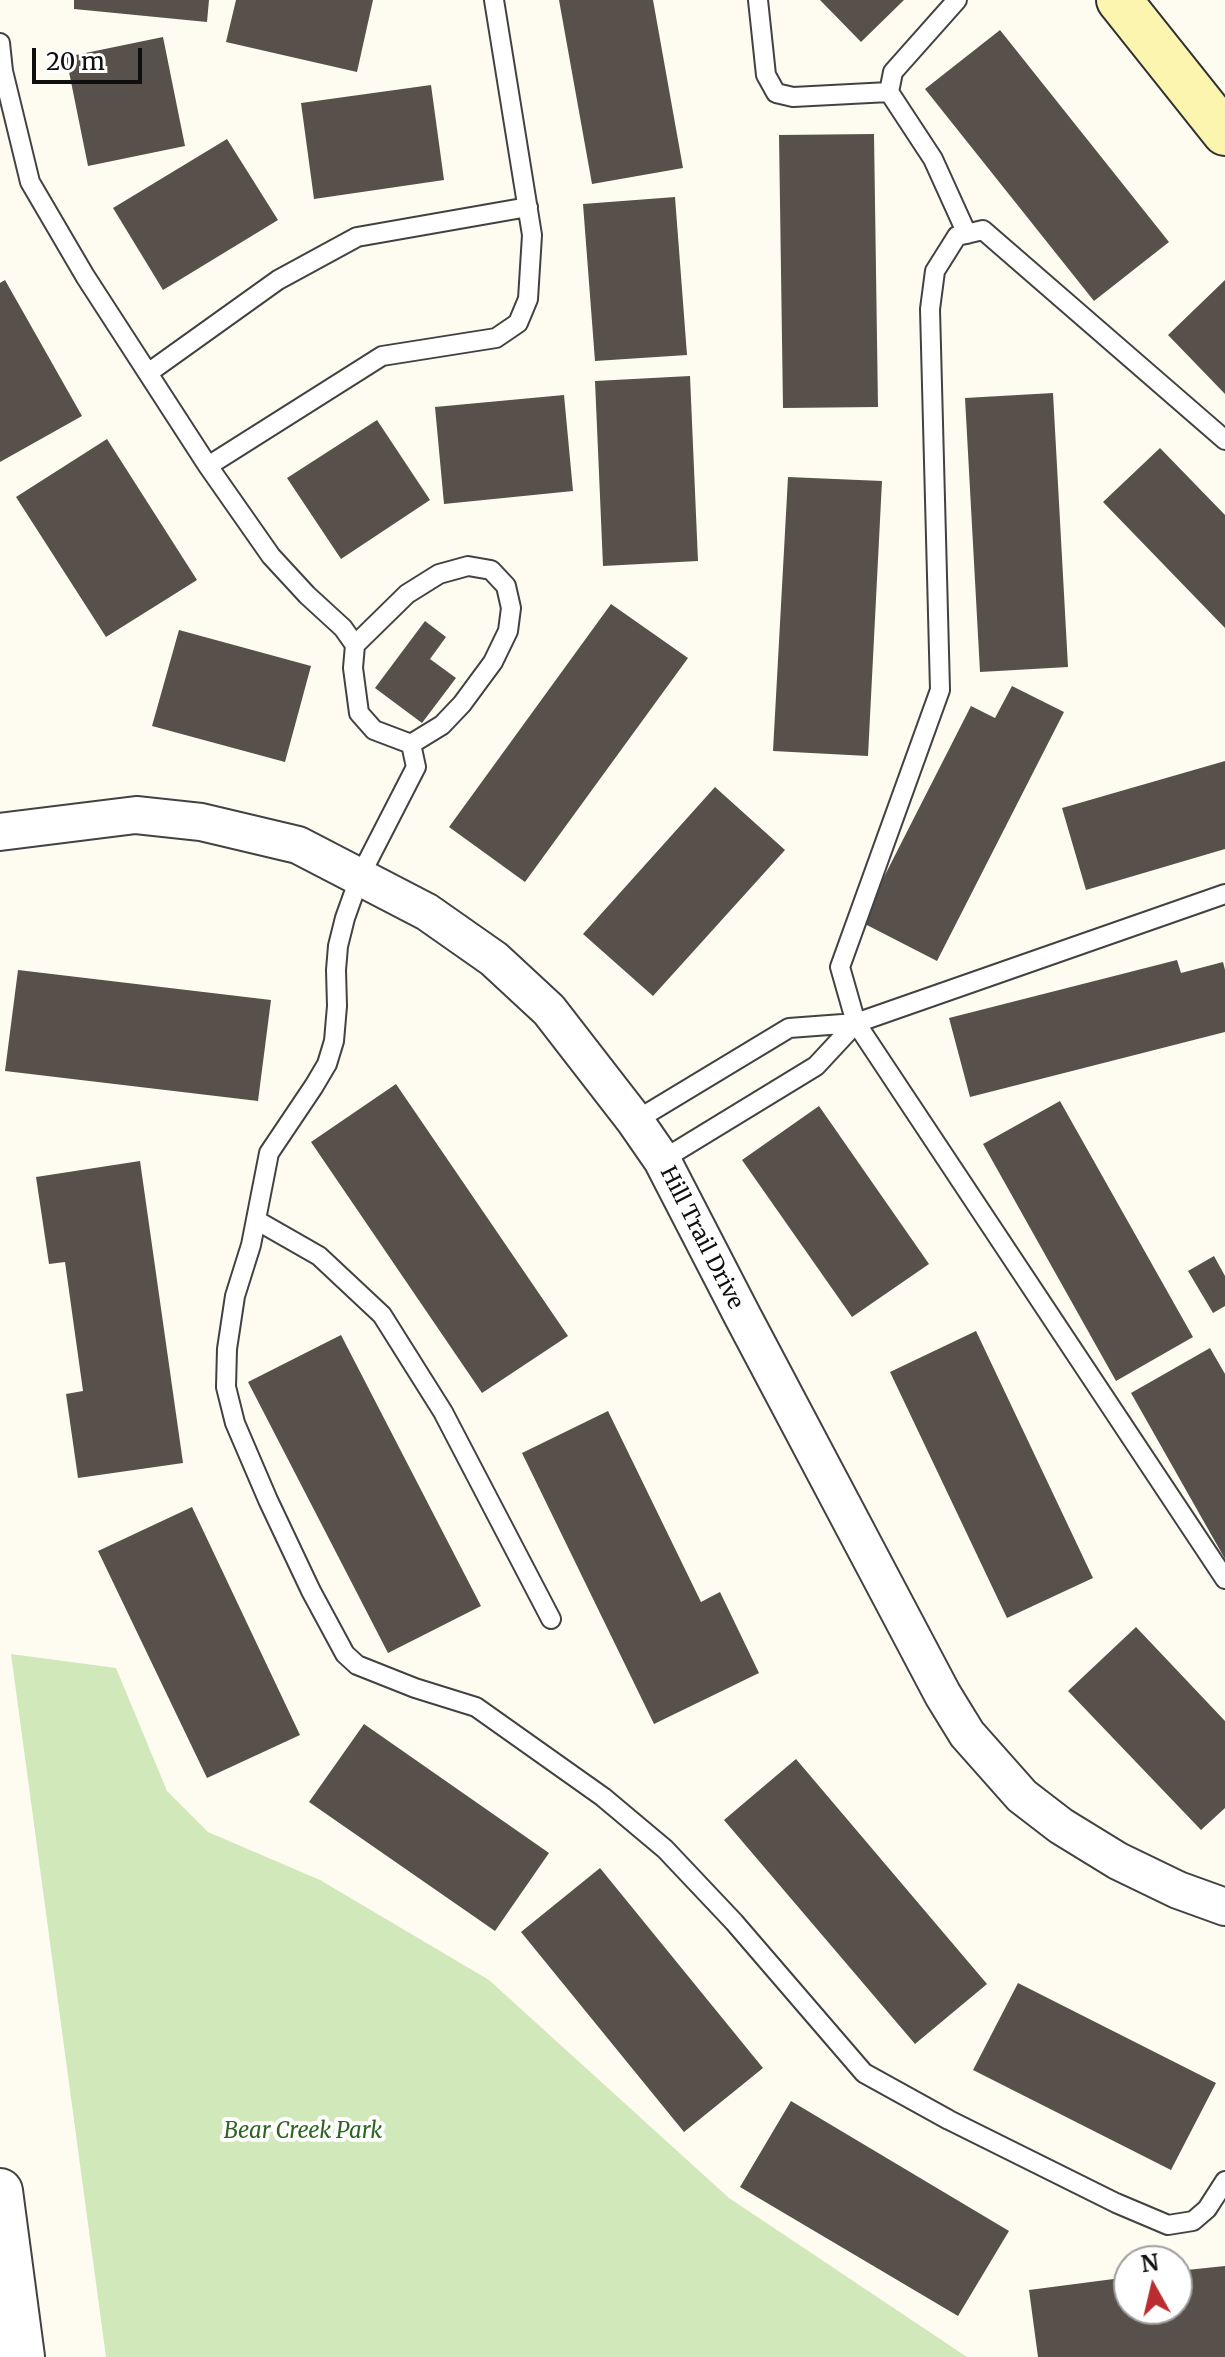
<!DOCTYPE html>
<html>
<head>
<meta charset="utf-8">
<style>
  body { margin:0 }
  #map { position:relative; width:1225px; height:2357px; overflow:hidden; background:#fefcf1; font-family:Merriweather,serif }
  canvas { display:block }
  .north { position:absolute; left:1113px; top:2245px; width:80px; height:80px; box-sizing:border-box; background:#fff; border:2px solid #9f9f9f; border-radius:50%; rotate:352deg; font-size:22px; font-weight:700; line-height:32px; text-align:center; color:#0f0f0f }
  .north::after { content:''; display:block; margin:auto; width:28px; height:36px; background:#b92c2f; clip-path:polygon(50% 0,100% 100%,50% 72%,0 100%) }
  .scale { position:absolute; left:32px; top:48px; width:110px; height:36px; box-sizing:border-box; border:4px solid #0f0f0f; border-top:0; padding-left:10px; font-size:24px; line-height:28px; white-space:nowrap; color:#0f0f0f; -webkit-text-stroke:6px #fff; paint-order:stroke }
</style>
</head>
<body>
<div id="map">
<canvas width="1225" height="2357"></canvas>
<div class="north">N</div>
<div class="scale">20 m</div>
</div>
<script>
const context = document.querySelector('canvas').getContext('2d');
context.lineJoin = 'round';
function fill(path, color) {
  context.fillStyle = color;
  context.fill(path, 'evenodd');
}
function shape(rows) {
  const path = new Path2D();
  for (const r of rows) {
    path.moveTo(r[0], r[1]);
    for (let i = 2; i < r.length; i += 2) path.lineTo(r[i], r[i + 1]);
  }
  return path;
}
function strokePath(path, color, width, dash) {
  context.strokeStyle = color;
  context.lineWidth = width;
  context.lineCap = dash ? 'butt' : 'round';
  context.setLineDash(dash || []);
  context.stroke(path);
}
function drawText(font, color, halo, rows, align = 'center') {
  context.font = font + ' Merriweather,serif';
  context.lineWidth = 8;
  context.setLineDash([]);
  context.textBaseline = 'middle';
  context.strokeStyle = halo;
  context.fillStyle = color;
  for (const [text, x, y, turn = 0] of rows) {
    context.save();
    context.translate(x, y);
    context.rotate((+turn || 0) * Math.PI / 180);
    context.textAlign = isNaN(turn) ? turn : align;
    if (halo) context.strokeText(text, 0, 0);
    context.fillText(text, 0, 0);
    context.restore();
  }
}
const green = shape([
  [11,1654,116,1668,167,1791,208,1832,320,1880,489,1980,729,2198,967,2357,106,2357]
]);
const building = shape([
  [74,0,209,0,207,22,74,9],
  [236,0,373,0,357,72,226,42],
  [559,0,653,0,683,168,592,184],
  [820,0,904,0,861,42],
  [1000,30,1169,242,1094,301,925,89],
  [163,37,185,146,88,166,66,57],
  [431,85,444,180,314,199,301,103],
  [874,134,878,407,783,408,779,135],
  [227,139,278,220,163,290,113,208],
  [675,197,687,355,595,361,583,204],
  [5,280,82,416,0,462,0,283],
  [1225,280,1225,394,1168,335],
  [690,376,698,561,603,566,595,381],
  [1053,393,1068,667,980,672,965,398],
  [564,395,573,491,444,504,435,407],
  [377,420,430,500,341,559,287,478],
  [107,439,197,580,106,637,16,497],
  [1160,448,1225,515,1225,628,1103,502],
  [788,477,882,481,868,756,773,751],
  [611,604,688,658,525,882,449,827],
  [425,621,446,637,430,659,456,678,422,723,375,688],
  [179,630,311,666,285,762,152,726],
  [1012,686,1064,712,937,961,861,922,971,706,995,718],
  [1225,761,1225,849,1086,890,1062,808],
  [715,787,785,850,653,996,583,934],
  [1177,960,1181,973,1223,962,1225,970,1225,1032,970,1097,949,1018],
  [18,970,271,1000,258,1101,5,1071],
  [396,1084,568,1336,482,1393,311,1142],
  [1060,1101,1193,1337,1116,1381,983,1144],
  [819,1106,929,1264,852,1317,742,1160],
  [140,1161,183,1463,78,1478,66,1394,83,1391,65,1262,49,1264,36,1177],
  [1214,1256,1225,1276,1225,1306,1213,1313,1188,1271],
  [976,1331,1093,1578,1007,1618,890,1372],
  [341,1335,481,1606,388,1653,248,1382],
  [1210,1348,1225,1374,1225,1559,1131,1393],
  [608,1411,701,1602,720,1592,759,1673,654,1724,522,1453],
  [192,1507,300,1735,207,1778,98,1551],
  [1136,1627,1225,1721,1225,1808,1201,1830,1068,1691],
  [364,1724,549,1853,495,1931,309,1802],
  [796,1759,987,1984,915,2044,724,1820],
  [600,1868,763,2068,684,2132,521,1932],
  [1018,1983,1216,2083,1171,2170,973,2070],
  [791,2101,1009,2231,958,2316,740,2187],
  [1225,2266,1225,2357,1038,2357,1029,2290,1129,2277,1129,2309,1177,2309,1177,2271]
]);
const service = shape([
  [758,0,766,75,776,93,793,97,889,92],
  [957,0,893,72,889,92,933,159,967,234],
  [0,43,3,71,30,182,85,276,208,466,382,356,496,338,518,323,528,299,532,235,494,0],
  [148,373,278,280,357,237,528,207],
  [1225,440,983,230,957,236,935,271,930,309,940,690,840,967,856,1023,1225,1579],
  [208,466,271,556,307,595,343,628,355,645,353,668,359,713,374,730,411,744],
  [355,645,407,594,439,574,468,566,491,570,506,586,511,608,508,631,493,662,462,704,442,725,411,744],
  [411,744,416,767,360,876,345,918,338,946,336,970,337,1006,334,1041,327,1064,314,1086,269,1153,251,1245,235,1296,227,1349,226,1387,235,1423,268,1500,311,1591,345,1654,357,1665,415,1688,476,1707,603,1797,665,1849,734,1922,864,2073,949,2120,1116,2203,1168,2225,1193,2221,1207,2209,1225,2181],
  [635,1121,789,1028,856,1023,1225,894],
  [662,1160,816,1066,856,1023],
  [256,1220,319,1256,382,1315,443,1412,551,1619]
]);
const minor = shape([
  [0,832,136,815,201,822,298,845,427,912,494,959,549,1010,635,1121,662,1160,742,1315,943,1695,967,1734,1022,1796,1061,1826,1118,1861,1178,1890,1225,1907]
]);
const tertiary = shape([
  [0,2191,22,2357]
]);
const secondary = shape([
  [1119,0,1225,133]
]);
const streetNames = [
  ["Hill Trail Drive",701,1238,63]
];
const parkNames = [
  ["Bear Creek Park",303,2132]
];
fill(green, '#d1e8bb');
fill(building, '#57504b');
strokePath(service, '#424242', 22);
strokePath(minor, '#424242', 40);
strokePath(tertiary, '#424242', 48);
strokePath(secondary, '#313131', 48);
strokePath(service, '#fff', 18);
strokePath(minor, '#fff', 36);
strokePath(tertiary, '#fff', 44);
strokePath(secondary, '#fbf5af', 44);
drawText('22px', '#0f0f0f', '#fff', streetNames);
drawText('italic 22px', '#2d6421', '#fff', parkNames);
</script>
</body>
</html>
